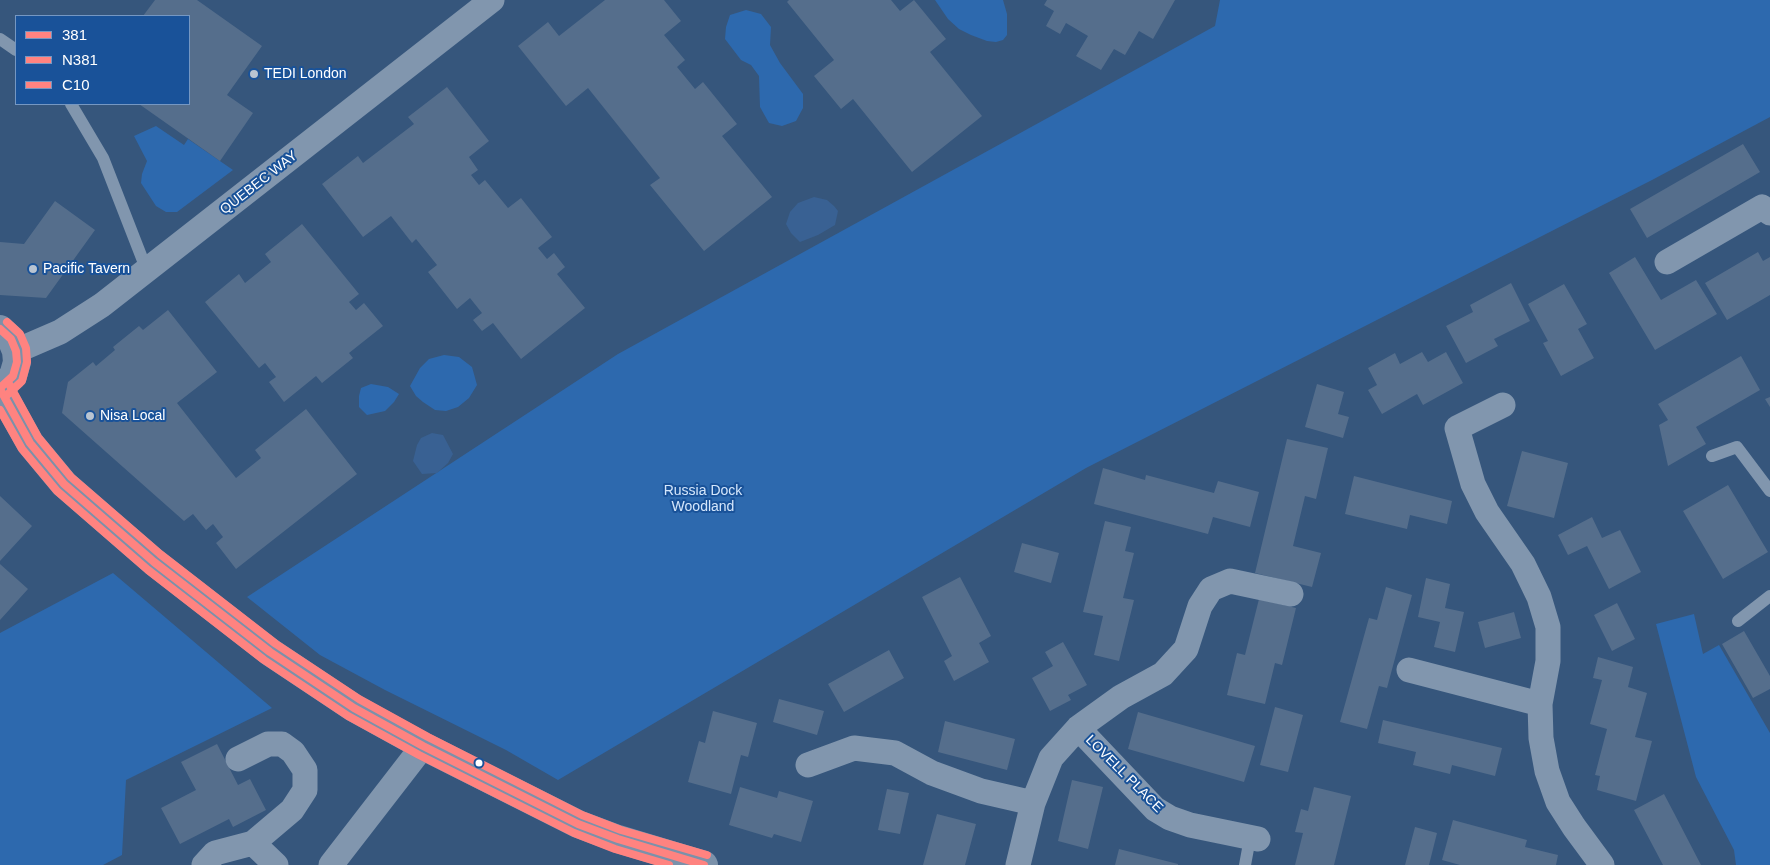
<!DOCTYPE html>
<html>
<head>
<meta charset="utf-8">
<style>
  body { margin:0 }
  #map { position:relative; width:1770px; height:865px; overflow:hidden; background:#36567c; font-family:Helvetica,sans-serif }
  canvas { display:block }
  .legend { position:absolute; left:15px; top:15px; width:175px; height:90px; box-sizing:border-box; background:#195299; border:1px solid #7597c2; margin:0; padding:6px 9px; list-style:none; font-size:15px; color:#fff }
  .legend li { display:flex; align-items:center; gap:10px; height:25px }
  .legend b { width:25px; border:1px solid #7597c2 }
</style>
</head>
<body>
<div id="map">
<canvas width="1770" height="865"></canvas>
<ul class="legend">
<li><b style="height:6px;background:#ff8380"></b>381</li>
<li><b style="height:6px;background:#ff8380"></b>N381</li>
<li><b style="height:6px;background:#ff8380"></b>C10</li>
</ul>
</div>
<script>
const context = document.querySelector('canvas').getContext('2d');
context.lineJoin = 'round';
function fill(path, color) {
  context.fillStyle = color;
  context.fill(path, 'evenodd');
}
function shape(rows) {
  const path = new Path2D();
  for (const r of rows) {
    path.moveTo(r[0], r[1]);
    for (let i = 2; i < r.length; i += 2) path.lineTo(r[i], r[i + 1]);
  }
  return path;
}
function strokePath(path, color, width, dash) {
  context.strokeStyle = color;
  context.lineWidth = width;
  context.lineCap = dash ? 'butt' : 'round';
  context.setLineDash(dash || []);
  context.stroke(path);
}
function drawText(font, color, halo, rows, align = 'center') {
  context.font = font + ' Helvetica,sans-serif';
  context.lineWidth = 4;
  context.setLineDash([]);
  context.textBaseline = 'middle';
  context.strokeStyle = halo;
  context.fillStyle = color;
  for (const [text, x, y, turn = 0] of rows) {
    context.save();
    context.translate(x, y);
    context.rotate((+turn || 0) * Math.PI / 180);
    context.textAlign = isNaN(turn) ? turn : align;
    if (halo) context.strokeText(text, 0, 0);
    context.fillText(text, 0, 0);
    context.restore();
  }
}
const green = shape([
  [935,0,1003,0,1007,14,1007,35,1003,40,996,42,987,41,971,35,959,29,948,19],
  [1220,0,1770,0,1770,117,1652,180,1086,468,558,780,506,750,385,690,320,655,247,597,618,354,1215,26],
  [746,10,761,14,771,27,770,45,780,63,803,94,803,108,796,121,782,126,769,123,760,107,759,76,751,65,741,60,725,39,726,27,730,15],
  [156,126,184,145,188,139,233,170,177,212,166,212,156,206,141,183,142,174,147,161,134,136],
  [444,355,459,357,472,367,477,385,469,398,458,407,446,411,435,410,423,402,416,396,410,386,420,368,429,359],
  [371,384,388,387,399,394,394,402,385,411,367,415,359,407,359,396,361,388],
  [113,573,272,708,126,780,122,855,103,865,0,865,0,633],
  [1694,614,1703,654,1719,645,1770,733,1770,865,1736,865,1734,850,1696,777,1656,624]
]);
const water = shape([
  [814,197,827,200,834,206,838,211,835,225,818,235,800,242,791,233,786,224,790,212,798,203],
  [432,433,443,435,453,454,448,463,437,473,422,474,413,461,417,445,421,438]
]);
const building = shape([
  [155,0,197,0,262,46,227,95,253,113,220,161,139,104,189,104,189,16,143,16],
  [605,0,664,0,681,21,664,35,685,60,677,67,695,89,703,82,737,124,722,136,772,197,704,251,650,185,660,178,588,88,566,106,518,46,548,22,559,36],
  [789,0,891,0,900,11,914,0,946,39,930,52,982,116,912,172,853,99,841,109,814,76,834,60,787,2],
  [1047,0,1175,0,1153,39,1139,31,1125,55,1114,49,1101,70,1076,56,1088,36,1066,23,1060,34,1046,26,1054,11,1044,5],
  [447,87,489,141,469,157,478,170,471,175,479,185,485,180,508,208,521,198,552,237,538,248,547,259,554,253,565,267,557,274,585,308,521,359,493,323,482,331,473,320,482,313,470,298,457,309,428,272,437,265,416,239,412,243,391,216,363,237,322,184,358,156,363,163,414,124,408,117],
  [1743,144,1760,172,1647,238,1630,209],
  [55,201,95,230,46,298,0,295,0,242,24,244],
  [302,224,359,294,349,302,356,310,364,303,383,326,349,353,353,358,322,383,316,376,284,402,269,382,276,377,265,363,259,368,205,302,239,274,245,283,271,262,265,254],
  [1758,252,1763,261,1770,257,1770,295,1727,320,1705,283],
  [1635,257,1661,300,1696,280,1717,314,1655,350,1609,273],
  [1511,283,1530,321,1494,339,1498,346,1466,363,1446,326,1473,312,1470,305],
  [1564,284,1587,324,1578,329,1594,358,1561,376,1543,343,1548,341,1528,304],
  [168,310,217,372,177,403,236,478,261,458,255,450,306,409,357,474,236,569,216,543,223,537,213,524,206,530,193,514,184,521,62,413,68,382,93,362,96,366,115,350,113,347,139,326,143,330],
  [1422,352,1428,362,1446,352,1463,383,1423,405,1417,394,1382,414,1368,390,1377,385,1368,368,1395,353,1400,364],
  [1741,356,1760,390,1696,427,1706,444,1668,466,1659,425,1668,420,1658,404],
  [1317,384,1344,392,1338,414,1349,417,1343,438,1305,427],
  [1770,397,1770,407,1765,399],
  [1287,439,1328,448,1316,499,1305,496,1293,546,1321,553,1312,587,1255,573],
  [1522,451,1568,463,1554,518,1507,506],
  [1103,468,1145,480,1146,475,1214,493,1218,481,1259,492,1250,527,1213,517,1208,534,1094,504],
  [1354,476,1452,501,1447,524,1410,515,1407,529,1345,514],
  [1728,485,1768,552,1723,579,1683,511],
  [0,496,32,526,0,561],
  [1592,517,1602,538,1620,530,1641,572,1609,589,1587,546,1568,555,1558,535],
  [1105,521,1131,527,1125,551,1134,553,1123,598,1134,600,1119,661,1094,655,1103,616,1083,612],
  [1022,543,1059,553,1051,583,1014,572],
  [0,564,28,589,0,620],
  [960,577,991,636,979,643,989,662,954,681,944,661,952,656,922,597],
  [1426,578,1450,584,1445,608,1464,612,1455,652,1434,647,1440,622,1418,617],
  [1386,587,1412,595,1387,688,1379,686,1367,729,1340,722,1369,618,1377,620],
  [1259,599,1296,608,1282,665,1275,663,1265,704,1227,695,1237,653,1245,655],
  [1617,603,1635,639,1612,651,1594,615],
  [1514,612,1521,638,1485,648,1478,622],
  [1744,631,1770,676,1770,689,1753,698,1722,644],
  [1063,642,1087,685,1068,695,1071,700,1050,711,1032,678,1053,666,1045,652],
  [889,650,904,678,844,712,828,684],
  [1598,657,1633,667,1628,687,1647,693,1635,737,1652,741,1636,801,1597,790,1600,776,1595,775,1607,729,1590,724,1602,680,1593,678],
  [779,699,824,711,817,735,773,722],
  [1275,707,1303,715,1288,772,1260,765],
  [713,711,757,723,748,757,741,755,731,794,688,782,699,741,705,743],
  [1138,712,1255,746,1244,782,1128,749],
  [1383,720,1502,748,1495,776,1452,765,1450,774,1413,765,1416,752,1378,743],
  [945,721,1015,739,1007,770,938,752],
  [217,744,238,785,250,779,266,810,233,827,229,819,180,844,161,808,196,790,181,762],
  [1072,780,1103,787,1088,849,1058,841],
  [740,787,777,798,779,791,813,801,801,842,774,834,772,838,729,825],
  [1314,787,1351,796,1334,865,1295,865,1303,833,1295,832,1301,809,1308,811],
  [887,789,909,793,900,834,878,830],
  [1664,794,1674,813,1701,865,1663,865,1644,829,1634,810],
  [937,814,976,824,965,865,923,865],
  [1453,820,1527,840,1525,847,1558,855,1556,865,1460,865,1442,860],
  [1415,827,1437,833,1429,865,1405,865],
  [1119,849,1178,864,1178,865,1115,865]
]);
const service = shape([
  [0,39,16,50],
  [71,104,103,158,147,271],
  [1712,456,1737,447,1770,491],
  [1738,621,1770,596],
  [1245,865,1250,838]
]);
const minor = shape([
  [1667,262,1762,207,1770,213],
  [16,351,60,332,102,305,492,0],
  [1503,405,1457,428,1473,484,1487,512,1523,564,1539,597,1548,627,1548,661,1540,704,1541,738,1547,771,1558,802,1574,827,1602,865],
  [1409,670,1540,704],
  [1078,728,1155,809,1170,818,1190,825,1258,839],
  [808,765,854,748,895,753,932,773,981,791,1033,803],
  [253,843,276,865],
  [204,865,215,853,253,843,292,810,305,790,305,770,293,752,282,744,268,744,238,759],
  [331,865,423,746],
  [1018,865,1033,803,1051,758,1078,728,1121,697,1163,674,1186,649,1200,606,1211,589,1230,581,1291,594]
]);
const secondary = shape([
  [0,329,11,339,16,351,17,362,13,376,0,388],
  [0,389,30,443,64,484,154,562,270,652,354,708,423,746,578,824,618,839,704,865]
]);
const bus1 = shape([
  [0,329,11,339,16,351,17,362,13,376,0,388],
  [0,389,30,443,64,484,154,562,270,652,354,708,423,746,578,824,618,839,704,865]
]);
const bus2 = shape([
  [0,410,22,449,57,491,148,570,264,660,348,716,419,755,574,833,615,849,669,865]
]);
const bus3 = shape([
  [7,322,20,334,26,348,27,362,22,381,7,395],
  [9,384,38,437,71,477,160,554,276,644,359,699,428,737,582,815,621,830,707,855]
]);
const markers = [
  [254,74,5,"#b9c4d1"],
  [33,269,5,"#b9c4d1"],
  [90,416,5,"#b9c4d1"],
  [479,763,4.5,"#fff"]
];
const poiNames = [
  ["TEDI London",264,74],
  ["Pacific Tavern",43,269],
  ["Nisa Local",100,416]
];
const streetNames = [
  ["QUEBEC WAY",259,183,-38],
  ["LOVELL PLACE",1124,774,45]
];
const parkNames = [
  ["Russia Dock",703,491],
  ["Woodland",703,507]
];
fill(green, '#2d69ae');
fill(water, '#396193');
fill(building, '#556e8c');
strokePath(service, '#8196ae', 12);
strokePath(minor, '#8196ae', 25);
strokePath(secondary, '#7b91aa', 28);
strokePath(bus1, '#ff8380', 8);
strokePath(bus2, '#ff8380', 8);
strokePath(bus3, '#ff8380', 8);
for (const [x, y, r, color] of markers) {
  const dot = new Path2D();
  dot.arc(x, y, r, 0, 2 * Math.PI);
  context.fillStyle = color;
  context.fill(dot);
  strokePath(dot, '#195299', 2);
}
drawText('14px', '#fff', '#195299', poiNames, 'left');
drawText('14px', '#fff', '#195299', streetNames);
drawText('14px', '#d5e7fc', '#195299', parkNames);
</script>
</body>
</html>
